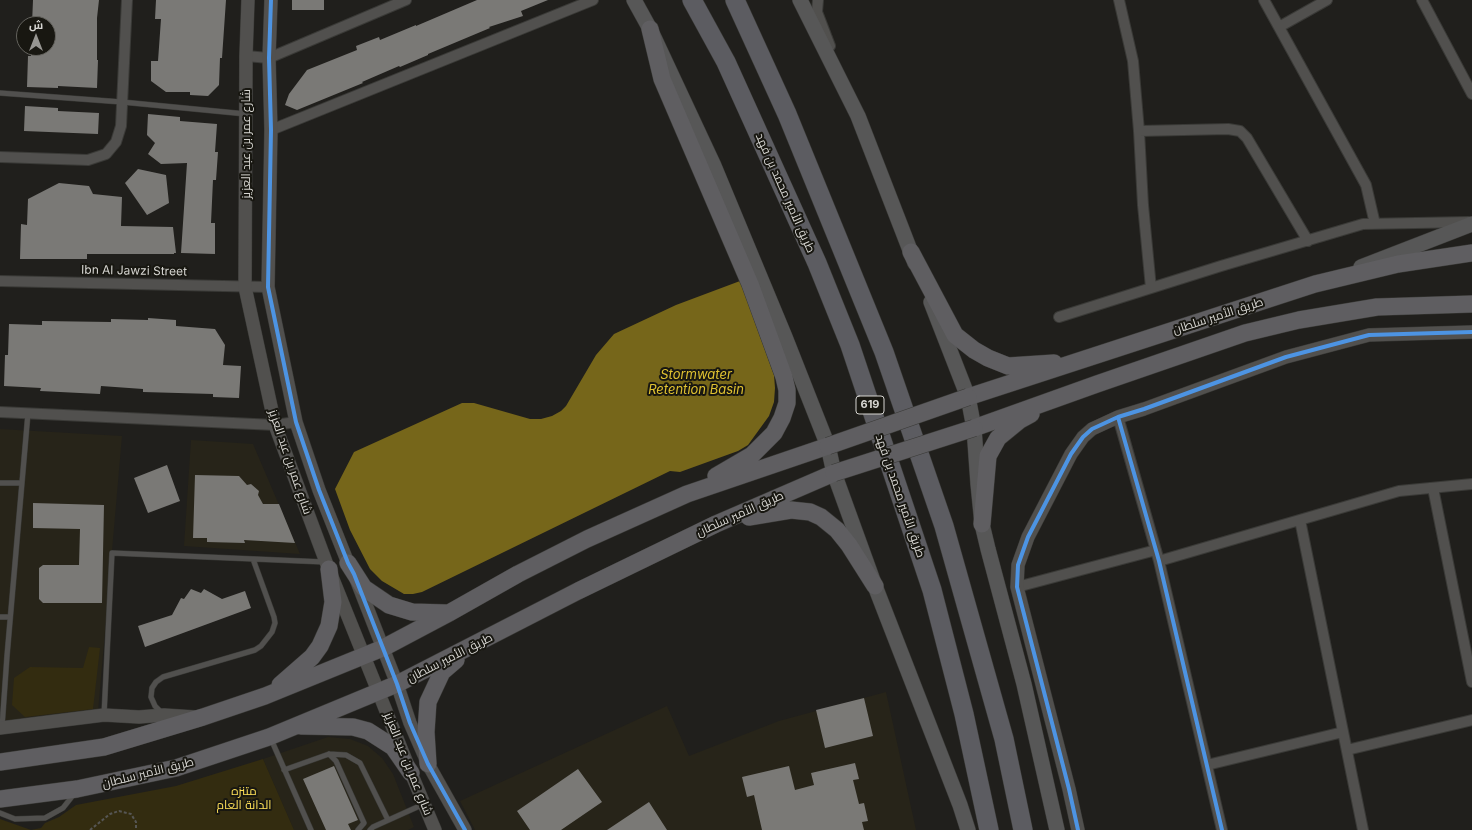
<!DOCTYPE html>
<html>
<head>
<meta charset="utf-8">
<style>
  body { margin:0 }
  #map { position:relative; width:1472px; height:830px; overflow:hidden; background:#201f1c; font-family:Inter,Cairo,sans-serif }
  canvas { display:block }
  .north { position:absolute; left:16px; top:16px; width:40px; height:40px; box-sizing:border-box; background:#181711; border:1px solid #64635e; border-radius:50%; rotate:0deg; font-size:11px; font-weight:700; line-height:16px; text-align:center; color:#d7d6d2 }
  .north::after { content:''; display:block; margin:auto; width:14px; height:18px; background:#979692; clip-path:polygon(50% 0,100% 100%,50% 72%,0 100%) }
</style>
</head>
<body>
<div id="map">
<canvas width="1472" height="830"></canvas>
<div class="north">ش</div>
</div>
<script>
const context = document.querySelector('canvas').getContext('2d');
context.lineJoin = 'round';
function fill(path, color) {
  context.fillStyle = color;
  context.fill(path, 'evenodd');
}
function shape(rows) {
  const path = new Path2D();
  for (const r of rows) {
    path.moveTo(r[0], r[1]);
    for (let i = 2; i < r.length; i += 2) path.lineTo(r[i], r[i + 1]);
  }
  return path;
}
function strokePath(path, color, width, dash) {
  context.strokeStyle = color;
  context.lineWidth = width;
  context.lineCap = dash ? 'butt' : 'round';
  context.setLineDash(dash || []);
  context.stroke(path);
}
function drawText(font, color, halo, rows, align = 'center') {
  context.font = font + ' Inter,Cairo,sans-serif';
  context.lineWidth = 4;
  context.setLineDash([]);
  context.textBaseline = 'middle';
  context.strokeStyle = halo;
  context.fillStyle = color;
  for (const [text, x, y, turn = 0] of rows) {
    context.save();
    context.translate(x, y);
    context.rotate((+turn || 0) * Math.PI / 180);
    context.textAlign = isNaN(turn) ? turn : align;
    if (halo) context.strokeText(text, 0, 0);
    context.fillText(text, 0, 0);
    context.restore();
  }
}
const built = shape([
  [0,429,122,436,98,712,0,724],
  [191,440,253,444,300,554,184,546],
  [886,692,916,830,475,830,460,801,667,706,689,756,779,721],
  [328,737,350,739,368,746,382,758,393,774,414,827,408,830,294,830,263,759]
]);
const green = shape([
  [89,647,100,648,93,709,25,717,12,705,14,678,30,667,83,668],
  [263,759,294,830,0,830,0,819,31,830,41,828,45,823,59,817,76,805,176,786]
]);
const water = shape([
  [740,281,774,375,775,388,774,402,769,416,748,445,738,451,680,472,670,471,422,592,413,594,404,594,382,581,370,569,350,530,335,489,354,452,462,403,474,403,530,419,541,419,552,416,561,411,566,406,596,355,614,334,676,305]
]);
const building = shape([
  [33,0,99,0,97,18,97,60,98,60,97,88,58,86,58,88,27,87,28,56,31,56,31,48,48,48,48,24,32,24],
  [156,0,226,0,222,58,220,58,219,85,208,96,190,95,190,92,166,92,151,81,151,61,158,61,161,19,155,19],
  [292,0,324,0,324,10,292,10],
  [477,0,548,0,521,11,523,16,489,27,490,28,428,54,428,55,400,67,399,66,362,82,363,83,297,110,285,105,289,94,307,70,357,50,356,46,379,37,380,40,416,25,416,26],
  [25,106,58,108,58,111,99,113,98,134,24,131],
  [148,114,180,117,180,121,217,124,215,152,218,152,216,180,213,180,211,223,215,223,215,254,181,253,187,163,161,164,148,154,155,143,147,135],
  [138,169,166,175,169,203,147,215,125,183],
  [59,183,89,186,93,194,122,197,121,226,173,227,176,253,174,253,174,254,87,254,87,259,20,259,21,224,27,225,28,199],
  [148,318,176,320,176,326,215,329,225,345,223,365,241,366,239,398,213,397,213,394,143,392,143,389,101,386,100,394,40,391,41,388,4,386,5,355,8,355,9,324,42,325,42,321,111,322,111,319,148,320],
  [167,465,180,501,148,513,134,478],
  [195,475,239,476,247,485,251,484,259,491,258,495,263,504,279,504,295,543,244,540,245,543,207,542,207,538,193,538],
  [33,503,104,505,102,603,43,603,39,599,39,568,43,565,79,565,80,529,33,528],
  [191,589,201,593,204,589,222,599,245,591,251,608,145,647,138,626,172,615,181,598,184,599],
  [864,698,873,736,825,748,816,710],
  [855,763,859,779,853,780,859,804,864,803,868,821,862,822,864,830,762,830,754,795,747,797,742,777,789,766,795,790,814,785,811,773],
  [334,766,358,820,348,824,351,830,326,830,303,779],
  [578,769,602,802,561,830,530,830,517,811],
  [649,802,667,830,607,830]
]);
const path = shape([
  [90,830,110,814,119,811,131,814,136,822,136,830]
]);
const service = shape([
  [0,93,122,102,246,114],
  [0,483,21,483],
  [0,617,10,617],
  [162,713,155,706,151,697,152,688,156,682,163,677,255,650,261,646,272,632,275,623,274,617,253,559],
  [104,715,112,553,325,562],
  [2,727,7,656,28,413],
  [271,739,311,830],
  [329,754,336,761,364,823,358,830],
  [284,770,329,754,346,755,360,763,388,820],
  [0,813,15,819,45,818,63,808,74,794],
  [370,830,373,827,424,804]
]);
const minor = shape([
  [818,0,817,12,830,46],
  [1119,0,1133,61,1139,131,1143,205,1151,288],
  [1264,0,1366,185,1375,224],
  [1422,0,1472,94],
  [1279,27,1327,0],
  [246,56,269,58,406,0],
  [271,130,593,0],
  [1139,131,1228,129,1240,131,1247,138,1308,241],
  [0,157,88,160,106,154,116,142,121,126,127,0],
  [0,281,268,287],
  [1059,317,1221,266,1363,224,1469,222],
  [0,412,275,425,296,422],
  [1118,417,1159,561,1222,830],
  [1433,488,1472,682],
  [1300,520,1363,830],
  [1159,561,1399,491,1472,484],
  [1017,587,1156,550],
  [1347,750,1472,720],
  [1207,765,1343,732]
]);
const tertiary = shape([
  [248,0,246,56,245,287,275,425,326,562,411,773,435,830],
  [271,0,269,58,271,130,268,287,296,422,319,490,348,563,354,574,397,684,410,723,428,764,465,830],
  [0,728,104,715,139,717,164,715,195,717],
  [1078,830,1069,789,1017,587,1018,565,1028,537,1071,454,1083,437,1092,429,1118,417,1144,409,1286,357,1369,335,1472,332]
]);
const secondary = shape([
  [634,0,650,29,714,166,785,337,828,446,834,473,875,586,960,805,968,830],
  [800,0,858,116,915,263],
  [1361,267,1472,224],
  [931,302,968,397,974,428,978,484,982,524,988,549,1024,684,1057,830]
]);
const primary = shape([
  [650,29,662,79,750,284,784,377,787,390,787,403,782,418,774,433,752,455,716,476],
  [911,252,955,335,974,350,988,358,1008,366,1054,363],
  [968,397,1315,284,1398,264,1472,253],
  [974,428,1097,384,1245,333,1299,320,1377,307,1472,304],
  [749,517,791,510,810,512,821,517,837,530,849,545,875,586],
  [982,524,988,456,998,438,1020,420,1031,414],
  [348,563,364,588,389,605,412,612,447,613],
  [280,685,312,657,320,646,329,626,333,602,329,569],
  [301,726,353,727,368,731,393,747,411,773],
  [0,762,104,747,203,717,265,696,383,648,449,613,518,574,587,539,687,494,828,446],
  [428,764,426,732,428,702,442,672,456,660],
  [0,799,77,789,176,768,269,737,397,684,578,591,716,524,834,473]
]);
const motorway = shape([
  [692,0,726,62,817,263,850,345,932,590,964,714,989,830],
  [735,0,787,114,884,352,944,526,1004,739,1023,830]
]);
const primaryBridge = shape([
  [828,446,968,397],
  [834,473,974,428]
]);
const cycleway = shape([
  [271,0,269,58,271,130,268,287,296,422,319,490,348,563,354,574,397,684,410,723,428,764,465,830],
  [1118,417,1159,561,1222,830],
  [1078,830,1069,789,1017,587,1018,565,1028,537,1071,454,1083,437,1092,429,1118,417,1144,409,1286,357,1369,335,1472,332]
]);
const shields = [
  [870,405,28]
];
const shieldNames = [
  ["619",870,405]
];
const streetNames = [
  ["شارع عمر بن عبد العزيز",246,144,-90],
  ["طريق الأمير محمد بن فهد",785,193,66],
  ["Ibn Al Jawzi Street",134,271,1],
  ["طريق الأمير سلطان",1218,316,-18],
  ["شارع عمر بن عبد العزيز",290,462,71],
  ["طريق الأمير محمد بن فهد",900,496,71],
  ["طريق الأمير سلطان",740,514,-24],
  ["طريق الأمير سلطان",450,658,-27],
  ["شارع عمر بن عبد العزيز",408,764,68],
  ["طريق الأمير سلطان",148,773,-14]
];
const parkNames = [
  ["متنزه",244,791],
  ["الدانة العام",244,805]
];
const waterNames = [
  ["Stormwater",696,375],
  ["Retention Basin",696,390]
];
fill(built, '#272419');
fill(green, '#332c10');
fill(water, '#76661a');
fill(building, '#7a7976');
strokePath(service, '#3a3a37', 6);
strokePath(minor, '#3a3a37', 12);
strokePath(tertiary, '#3a3a37', 14);
strokePath(secondary, '#3a3a37', 16);
strokePath(primary, '#3a3a37', 18);
strokePath(motorway, '#3a3a37', 20);
strokePath(path, '#565654', 2, [3, 2]);
strokePath(service, '#51504e', 5);
strokePath(minor, '#51504e', 10);
strokePath(tertiary, '#51504e', 13);
strokePath(secondary, '#575757', 15);
strokePath(primary, '#5f5e61', 17);
strokePath(motorway, '#5c5c61', 19);
strokePath(primaryBridge, '#3a3a37', 18, []);
strokePath(primaryBridge, '#5f5e61', 17);
strokePath(cycleway, '#4d94e3', 4);
for (const [x, y, w] of shields) {
  const box = new Path2D();
  box.roundRect(x - w / 2, y - 9, w, 18, 3);
  context.fillStyle = '#181711';
  context.fill(box);
  strokePath(box, '#d7d6d2', 1);
}
drawText('bold 11px', '#d7d6d2', null, shieldNames);
drawText('12px', '#d7d6d2', '#181711', streetNames);
drawText('12px', '#fee058', '#181711', parkNames);
drawText('italic 13px', '#e0c231', '#181711', waterNames);
</script>
</body>
</html>
